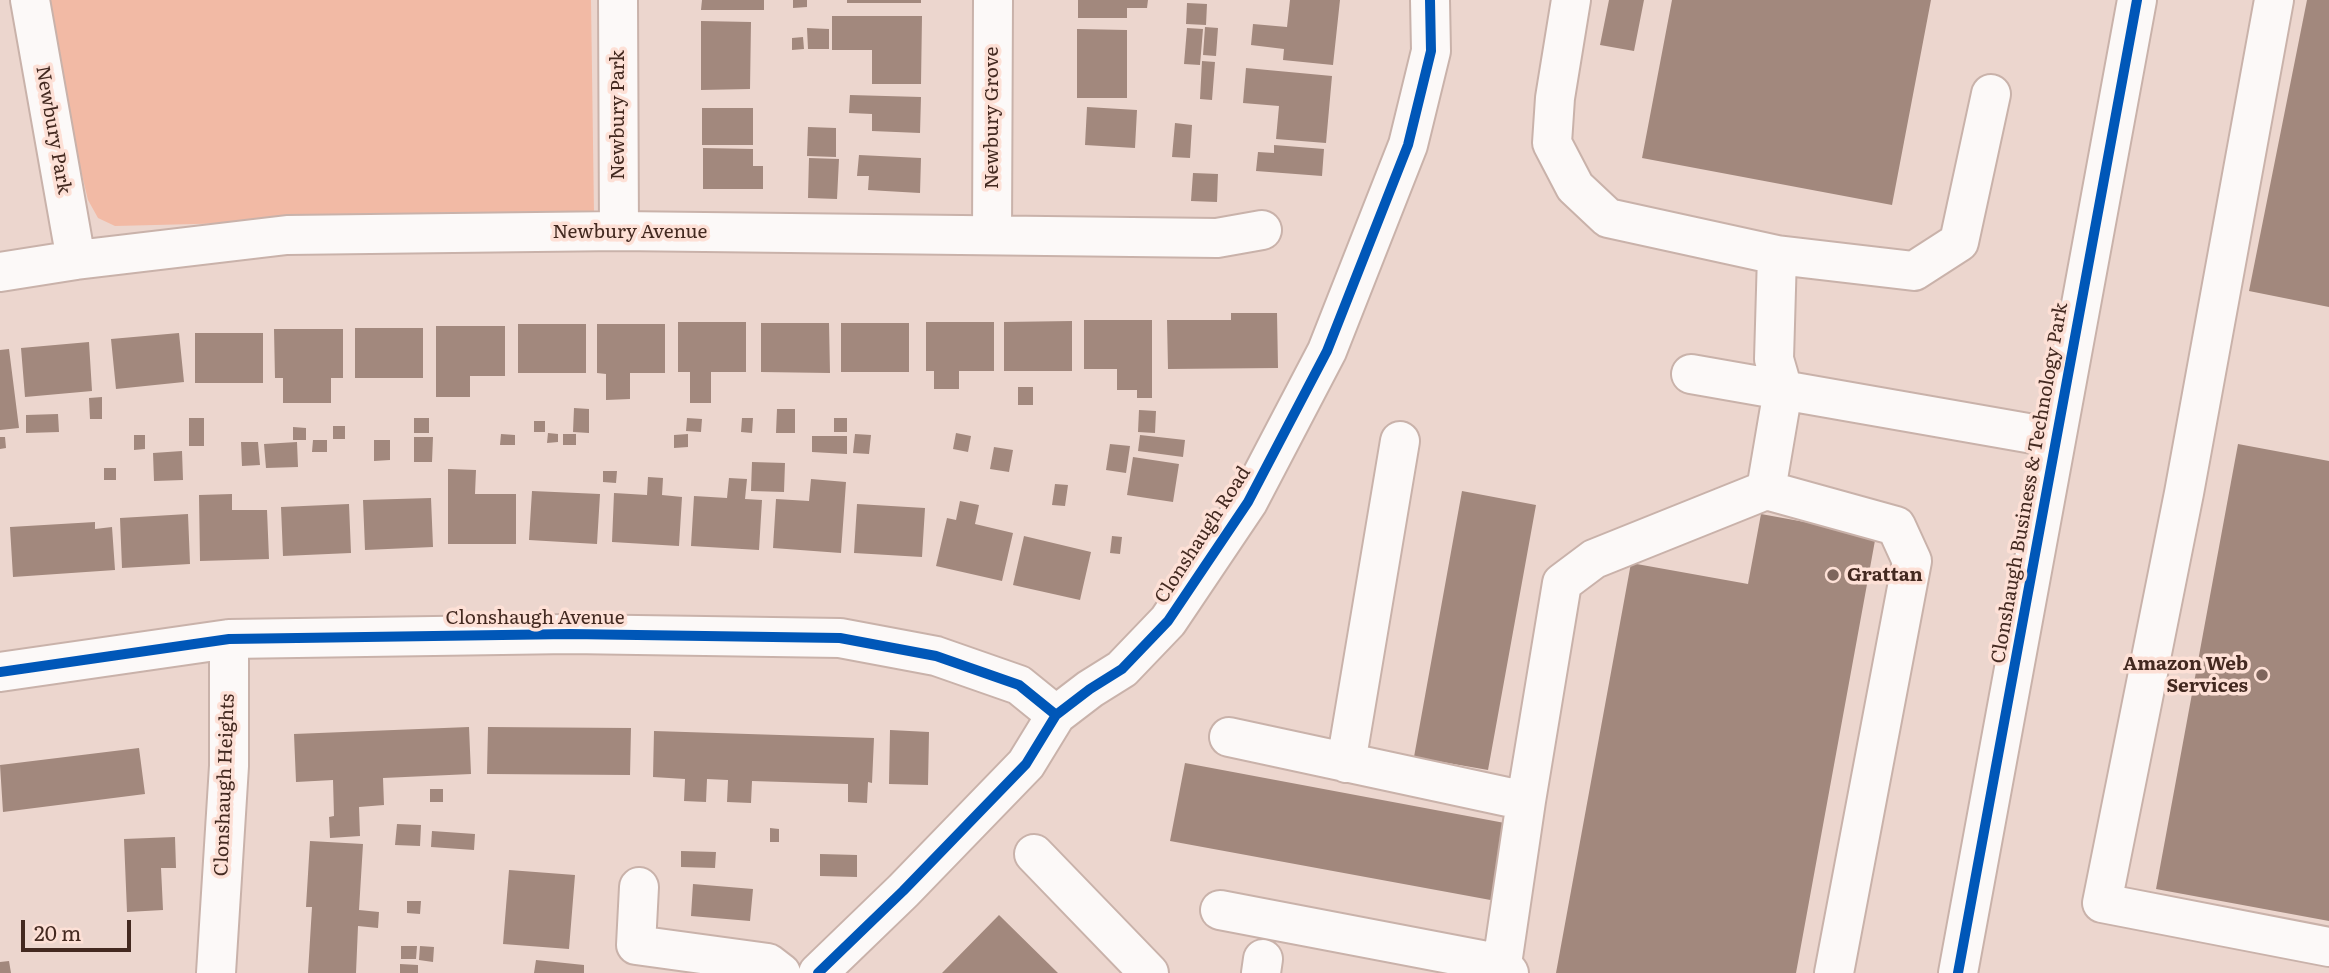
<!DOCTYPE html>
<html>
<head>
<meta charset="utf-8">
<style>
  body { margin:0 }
  #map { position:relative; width:2329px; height:973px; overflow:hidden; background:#ecd6ce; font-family:Literata,serif }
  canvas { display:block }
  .scale { position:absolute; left:21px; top:920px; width:110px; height:32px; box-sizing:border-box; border:4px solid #432920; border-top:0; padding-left:9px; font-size:21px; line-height:24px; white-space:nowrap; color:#432920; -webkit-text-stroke:5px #fde0d6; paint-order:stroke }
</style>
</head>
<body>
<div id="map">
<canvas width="2329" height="973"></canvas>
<div class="scale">20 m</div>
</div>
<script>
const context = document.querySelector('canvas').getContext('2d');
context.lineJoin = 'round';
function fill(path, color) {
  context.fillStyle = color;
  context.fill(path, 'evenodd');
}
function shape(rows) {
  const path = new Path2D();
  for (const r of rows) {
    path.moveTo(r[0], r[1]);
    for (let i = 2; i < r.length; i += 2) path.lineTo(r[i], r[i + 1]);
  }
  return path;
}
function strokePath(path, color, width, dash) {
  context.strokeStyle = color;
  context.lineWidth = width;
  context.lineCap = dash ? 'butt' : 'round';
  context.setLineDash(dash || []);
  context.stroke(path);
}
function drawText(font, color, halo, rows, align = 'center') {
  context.font = font + ' Literata,serif';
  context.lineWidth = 7;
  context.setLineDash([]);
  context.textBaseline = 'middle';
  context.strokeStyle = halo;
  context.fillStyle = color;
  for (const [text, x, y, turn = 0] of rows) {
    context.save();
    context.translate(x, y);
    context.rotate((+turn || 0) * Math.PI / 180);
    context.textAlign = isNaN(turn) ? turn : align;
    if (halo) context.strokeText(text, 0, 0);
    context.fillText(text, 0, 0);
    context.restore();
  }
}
const green = shape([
  [48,0,591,0,594,214,115,226,98,218,88,200,71,130]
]);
const building = shape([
  [702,0,764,0,764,10,701,10],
  [793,0,807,0,807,7,793,8],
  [847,0,921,0,921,3,847,3],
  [1078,0,1148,0,1147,8,1127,8,1127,18,1078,18],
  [1290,0,1340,0,1333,65,1283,60,1284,49,1251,45,1253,24,1287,27],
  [1609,0,1644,0,1634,51,1600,45],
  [1672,0,1931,0,1892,205,1642,158],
  [2307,0,2329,0,2329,307,2249,291],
  [1187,3,1207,4,1206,25,1186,24],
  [832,16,922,16,921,84,872,84,872,50,832,50],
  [701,21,751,22,750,89,701,90],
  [1205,27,1218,28,1216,56,1203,55],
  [807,28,829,29,829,49,808,49],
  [1187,28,1203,29,1200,65,1184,64],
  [1077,29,1127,30,1127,98,1077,98],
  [803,37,804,49,792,50,792,38],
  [1202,61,1215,62,1212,100,1200,99],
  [1246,68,1332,76,1326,143,1276,139,1279,106,1243,103],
  [850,95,921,97,920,133,872,131,872,114,849,113],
  [1087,107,1137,110,1135,148,1085,145],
  [702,108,753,108,753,145,702,145],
  [1175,123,1192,125,1190,158,1172,157],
  [808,127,836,128,836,157,807,156],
  [1274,145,1324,149,1322,176,1256,171,1258,152,1274,153],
  [703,148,753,149,753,166,763,166,763,189,703,189],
  [859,155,921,158,920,193,868,190,869,176,857,176],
  [809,158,839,159,837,199,808,198],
  [1193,173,1218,174,1217,202,1191,201],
  [1231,313,1277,313,1278,368,1168,369,1167,320,1231,320],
  [1084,320,1152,320,1152,398,1137,398,1137,390,1117,390,1117,369,1084,369],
  [1072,321,1072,371,1004,371,1004,322],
  [678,322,746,322,746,372,711,372,711,403,690,403,690,372,678,372],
  [926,322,994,322,994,371,959,371,959,389,934,389,934,371,926,371],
  [761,323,829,323,830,373,761,372],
  [841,323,909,323,909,372,841,372],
  [518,324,586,324,586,373,518,373],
  [597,324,665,324,665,373,630,373,630,399,606,400,606,374,597,373],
  [436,326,505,326,505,376,470,376,470,397,436,397],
  [355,328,423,328,423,378,355,378],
  [274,329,343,329,343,378,331,378,331,403,283,403,283,378,275,378],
  [179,333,184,382,116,389,111,339],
  [195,333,263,333,263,383,195,383],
  [89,342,92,391,25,397,21,348],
  [9,349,19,428,0,430,0,350],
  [1018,387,1033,387,1033,405,1018,405],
  [102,397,102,419,90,419,89,398],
  [574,408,589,409,589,433,573,432],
  [777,409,795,409,795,433,776,433],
  [1139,410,1156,411,1155,433,1138,432],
  [58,414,59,432,26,433,26,415],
  [189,418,204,418,204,446,189,446],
  [414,418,429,418,429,433,414,433],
  [687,418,702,419,701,432,686,431],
  [742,418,753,418,752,433,741,432],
  [834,418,847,418,847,432,834,432],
  [534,421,545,421,545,432,534,432],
  [333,426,345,426,345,439,333,439],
  [293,427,306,428,306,440,293,440],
  [548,433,558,434,558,442,547,443],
  [956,433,971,436,968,452,953,449],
  [501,434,515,435,515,445,500,445],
  [563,434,576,434,576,445,563,445],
  [688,434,688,447,674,448,674,435],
  [855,434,871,435,869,454,853,453],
  [134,435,145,435,145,449,134,450],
  [1140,435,1185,440,1183,457,1138,451],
  [812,436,847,436,847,454,812,452],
  [0,437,5,437,6,448,0,449],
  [414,437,433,437,432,462,414,462],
  [313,440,327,440,327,452,312,452],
  [374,440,390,440,390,460,374,461],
  [241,442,258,442,260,465,242,466],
  [297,442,298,467,266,468,264,444],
  [1110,444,1130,446,1126,473,1106,470],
  [2238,444,2329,461,2329,921,2156,889],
  [994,447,1013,450,1009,472,990,469],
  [182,451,183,480,154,481,153,453],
  [1133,457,1179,464,1173,502,1127,495],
  [752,462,785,463,784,492,751,491],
  [104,468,116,468,116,480,104,480],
  [448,469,476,470,475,494,516,494,516,544,448,544],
  [603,471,617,471,616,483,603,482],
  [648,477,663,478,662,495,682,497,679,546,612,542,614,493,647,495],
  [729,478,747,479,745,499,762,500,759,550,691,546,694,496,727,498],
  [811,479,846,482,841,553,773,548,776,499,809,501],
  [1055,484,1068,485,1065,506,1052,505],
  [532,491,600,494,597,544,529,540],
  [1462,491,1536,505,1488,770,1414,757],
  [232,494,232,510,267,510,269,559,200,561,199,495],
  [431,498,433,547,365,550,363,500],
  [960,501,979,505,975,524,1013,533,1002,581,936,566,947,518,956,520],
  [349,504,351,553,283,556,281,507],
  [857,504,925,508,922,557,854,553],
  [188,514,190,564,122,568,120,518],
  [1761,514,1876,535,1796,973,1556,973,1631,563,1748,584],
  [95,522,95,529,112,527,115,570,13,577,10,527],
  [1024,536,1091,552,1080,600,1013,585],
  [1112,536,1122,537,1120,554,1110,553],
  [469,727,471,774,383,778,384,805,359,807,360,836,330,838,329,817,334,816,333,780,296,782,294,734],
  [488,727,631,728,630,775,487,774],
  [890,730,929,732,928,785,889,784],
  [654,731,874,738,872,783,868,782,867,803,848,802,848,784,752,781,751,803,727,802,728,780,707,779,706,802,684,801,685,779,653,777],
  [139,748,145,794,3,812,0,765],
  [1185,763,1510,824,1496,901,1170,841],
  [430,789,443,789,443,802,430,802],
  [397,824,421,825,420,846,395,845],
  [770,828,779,829,779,842,770,842],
  [432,831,475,834,474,850,431,847],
  [175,837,176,868,161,868,163,910,127,912,124,839],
  [310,841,363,844,359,910,379,912,378,928,358,926,356,973,308,973,312,907,306,907],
  [681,851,716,852,715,868,681,867],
  [820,854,857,855,857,877,820,876],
  [509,870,575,875,569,949,503,944],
  [693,884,753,889,750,921,691,916],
  [407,901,421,901,420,914,407,913],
  [999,915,1058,973,942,973],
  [401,946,417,946,416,959,401,959],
  [420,946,434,947,433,962,419,960],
  [536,960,584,965,584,973,534,973],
  [9,961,11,973,0,973,0,962],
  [400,964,418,965,418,973,400,973]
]);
const minor = shape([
  [30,0,76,260],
  [618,0,619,231],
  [1571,0,1555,98,1552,143,1575,187,1608,218,1777,255,1914,271,1959,242,1991,94],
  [2274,0,2184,493,2102,903,2329,947],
  [992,235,993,0],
  [0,272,76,260,287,235,619,231,1217,238,1262,230],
  [1691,374,2056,438],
  [1766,490,1783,390,1774,359,1777,255],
  [0,672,229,639,570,634,840,638,936,656,1019,685,1056,715],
  [1229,737,1526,801],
  [1346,763,1400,441],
  [1034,854,1149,973],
  [639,887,636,945,768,963,781,973],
  [1220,910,1502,964],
  [216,973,229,766,229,639],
  [818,973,903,891,1026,764,1056,715,1090,689,1122,669,1168,621,1248,502,1327,351,1408,145,1431,51,1430,0],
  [1261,973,1263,959],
  [1509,973,1502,964,1526,801,1562,583,1594,559,1766,490,1896,526,1912,561,1834,973],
  [1958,973,2137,0]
]);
const cycleway = shape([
  [0,672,229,639,570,634,840,638,936,656,1019,685,1056,715],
  [818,973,903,891,1026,764,1056,715,1090,689,1122,669,1168,621,1248,502,1327,351,1408,145,1431,51,1430,0],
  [1958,973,2137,0]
]);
const markers = [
  [1833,575,7,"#7e665d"],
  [2262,675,7,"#7e665d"]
];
const streetNames = [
  ["Newbury Park",618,115,-90],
  ["Newbury Grove",992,118,-90],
  ["Newbury Park",53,130,80],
  ["Newbury Avenue",630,232],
  ["Clonshaugh Business & Technology Park",2030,483,-80],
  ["Clonshaugh Road",1203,535,-57],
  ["Clonshaugh Avenue",535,618],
  ["Clonshaugh Heights",225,785,-88]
];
const poiNames = [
  ["Grattan",1847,575],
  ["Amazon Web",2248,664,"right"],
  ["Services",2248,686,"right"]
];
fill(green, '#f2baa5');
fill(building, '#a2887d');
strokePath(minor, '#c9b2aa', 42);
strokePath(minor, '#fcf9f8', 38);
strokePath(cycleway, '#0057b8', 10);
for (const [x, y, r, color] of markers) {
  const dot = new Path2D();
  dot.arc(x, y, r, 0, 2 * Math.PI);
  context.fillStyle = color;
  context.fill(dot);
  strokePath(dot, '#fde0d6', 2.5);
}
drawText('19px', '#432920', '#fde0d6', streetNames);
drawText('bold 19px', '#432920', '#fde0d6', poiNames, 'left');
</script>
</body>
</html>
